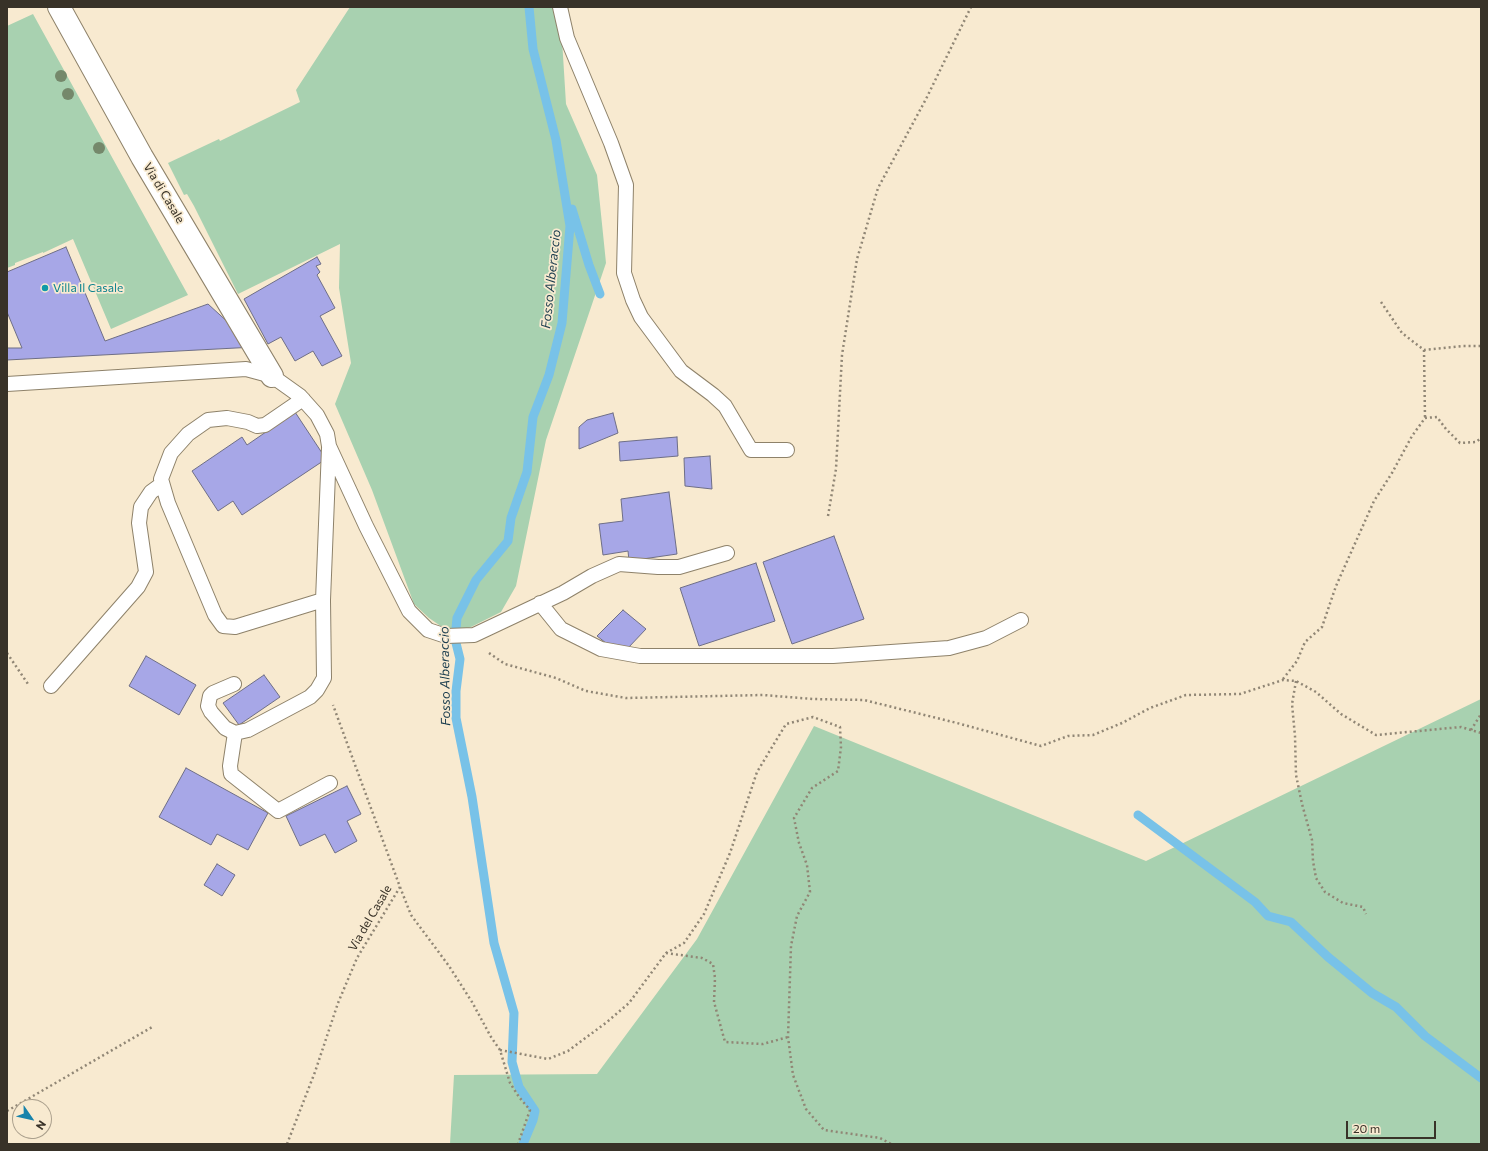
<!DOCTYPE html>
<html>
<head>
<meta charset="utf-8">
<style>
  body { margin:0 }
  #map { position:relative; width:1488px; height:1151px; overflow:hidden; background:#f8ead0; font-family:Commissioner,sans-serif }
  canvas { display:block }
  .frame { position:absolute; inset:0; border:8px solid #383228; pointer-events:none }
  .north { position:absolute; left:12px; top:1099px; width:40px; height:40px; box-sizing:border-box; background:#f8ead0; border:1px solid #aba08d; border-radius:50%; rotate:124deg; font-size:11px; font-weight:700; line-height:16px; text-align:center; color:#383228 }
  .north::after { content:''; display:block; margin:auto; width:14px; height:18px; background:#1883ab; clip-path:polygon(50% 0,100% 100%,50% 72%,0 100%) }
  .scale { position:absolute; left:1346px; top:1121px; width:90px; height:18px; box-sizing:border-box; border:2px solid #383228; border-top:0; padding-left:5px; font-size:12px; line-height:14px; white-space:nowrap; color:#383228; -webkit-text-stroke:3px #f8ead0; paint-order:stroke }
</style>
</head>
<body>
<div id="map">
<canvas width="1488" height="1151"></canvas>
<div class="frame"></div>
<div class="north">N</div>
<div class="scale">20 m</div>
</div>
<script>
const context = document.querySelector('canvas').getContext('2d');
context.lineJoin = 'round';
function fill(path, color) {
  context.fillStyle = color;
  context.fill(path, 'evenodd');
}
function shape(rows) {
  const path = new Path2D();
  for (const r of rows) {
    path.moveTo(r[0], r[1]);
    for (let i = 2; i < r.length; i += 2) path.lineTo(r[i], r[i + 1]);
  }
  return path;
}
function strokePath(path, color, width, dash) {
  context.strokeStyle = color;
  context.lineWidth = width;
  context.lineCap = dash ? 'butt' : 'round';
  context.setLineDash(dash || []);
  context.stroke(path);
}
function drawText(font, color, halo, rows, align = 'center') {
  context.font = font + ' Commissioner,sans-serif';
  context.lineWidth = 3.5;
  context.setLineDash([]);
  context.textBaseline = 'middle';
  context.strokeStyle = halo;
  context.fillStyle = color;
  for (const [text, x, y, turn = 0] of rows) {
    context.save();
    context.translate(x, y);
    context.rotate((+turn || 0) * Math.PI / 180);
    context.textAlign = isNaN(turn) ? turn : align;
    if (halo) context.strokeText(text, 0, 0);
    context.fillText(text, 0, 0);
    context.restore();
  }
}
const green = shape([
  [350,7,560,7,566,104,597,175,606,263,546,440,516,586,501,612,461,632,445,629,429,618,414,604,372,490,335,404,351,363,339,288,340,244,238,294,194,206,187,194,184,195,168,163,219,139,220,141,300,102,296,90],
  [33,14,188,295,111,329,73,239,43,253,43,252,15,263,15,265,7,268,7,26],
  [1481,699,1481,1144,450,1144,454,1075,597,1074,697,939,814,726,1146,861]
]);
const stream = shape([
  [572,209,589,265,600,294],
  [1138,815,1255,902,1268,916,1291,922,1328,957,1372,993,1396,1007,1425,1036,1481,1078],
  [523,1144,533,1120,535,1111,519,1087,512,1062,514,1013,494,943,472,797,456,718,456,691,460,659,455,639,457,618,476,580,508,541,511,518,527,472,533,417,549,375,562,323,570,226,556,140,533,49,529,7]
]);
const building = shape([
  [66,247,105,341,208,304,255,347,7,360,7,348,22,348,7,312,7,272,66,247],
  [317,257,321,264,316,266,320,272,317,275,335,308,320,316,342,356,322,366,313,351,295,361,281,337,268,344,244,299,317,257],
  [295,412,326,459,242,515,233,501,218,511,192,471,242,437,247,445,295,412],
  [613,413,618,433,579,449,579,427,587,420,613,413],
  [677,437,678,456,620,461,619,442,677,437],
  [710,456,712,489,685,486,684,458,710,456],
  [669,492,677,554,629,561,628,551,603,555,599,524,623,521,621,499,669,492],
  [834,536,864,619,792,644,763,562,834,536],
  [756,563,775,621,699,646,680,588,756,563],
  [623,610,646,629,628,648,606,643,597,636,623,610],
  [146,656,196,685,179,715,129,686,146,656],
  [264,675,280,697,239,725,223,703,264,675],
  [186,768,268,813,248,850,217,834,211,845,159,817,186,768],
  [347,786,361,814,347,821,357,841,335,853,325,834,300,846,286,816,347,786],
  [217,864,235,875,222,896,204,885,217,864]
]);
const path = shape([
  [1381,302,1402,333,1424,350,1463,346,1481,346],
  [1424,350,1425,418],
  [828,516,836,469,842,355,857,259,878,188,926,99,971,7],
  [7,653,28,684],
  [489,653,505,664,556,678,586,691,626,698,763,695,813,699,864,700,957,723,1041,746,1068,736,1093,735,1122,723,1150,708,1186,695,1240,694,1283,680,1296,681,1316,692,1341,714,1376,735,1461,727,1481,733],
  [1283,679,1297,661,1305,642,1322,627,1336,586,1374,501,1392,473,1412,436,1425,418,1437,417,1446,429,1460,443,1476,442,1481,438],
  [1296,681,1292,704,1295,736,1296,775,1302,804,1312,840,1313,861,1316,878,1325,892,1343,903,1363,907,1366,914],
  [1471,730,1481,714],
  [400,887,411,915,449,966,472,1002,491,1037,500,1050,510,1083,519,1097,530,1110,518,1144],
  [666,953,702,958,713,964,715,978,714,1002,725,1042,763,1044,788,1037],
  [500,1050,548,1059,568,1051,607,1022,629,1003,666,953,684,943,704,914,730,853,757,772,786,724,813,717,840,727,841,747,838,771,812,788,794,818,799,843,807,865,810,892,797,916,791,946,788,1037,793,1075,806,1109,824,1130,880,1138,891,1144],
  [7,1111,154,1026],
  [287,1144,315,1072,338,1003,357,958,400,887,333,705]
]);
const lane = shape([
  [560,7,567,38,611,143,626,185,624,273,633,300,641,317,681,371,713,395,725,406,751,450,787,450],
  [7,384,246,369,272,376,300,396,317,415,327,434,329,446,366,526,409,611,428,630,446,636,474,635,563,593,592,576,619,564,658,567,679,567,727,553],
  [303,399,265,425,257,426,248,422,227,418,208,420,188,434,171,453,161,479,168,503,215,615,223,626,235,627,323,600],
  [540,603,561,629,601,649,640,656,833,656,949,648,986,638,1021,620],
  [234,684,213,693,210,696,208,706,211,712,225,728,235,733,248,730,310,697,317,690,324,678,323,600,329,448],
  [51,686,138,587,146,572,139,523,141,507,151,492,162,484],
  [235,733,230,766,231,774,278,811,330,783]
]);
const street = shape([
  [59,7,142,157,272,376]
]);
const trees = [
  [61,76],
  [68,94],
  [99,148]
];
const markers = [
  [45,288,4,"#0f9aa8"]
];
const streetNames = [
  ["Via di Casale",164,193,59],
  ["Via del Casale",370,918,-60]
];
const cultureNames = [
  ["Villa Il Casale",53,288]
];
const waterNames = [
  ["Fosso Alberaccio",551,279,-84],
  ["Fosso Alberaccio",445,676,-91]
];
fill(green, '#a8d1b0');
strokePath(stream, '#78c2e8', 9);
fill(building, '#a7a7e7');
strokePath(building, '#6e6e86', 1);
strokePath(lane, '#8e826a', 16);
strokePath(street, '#8e826a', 24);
strokePath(path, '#908675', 2.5, [2, 3]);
strokePath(lane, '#fff', 14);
strokePath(street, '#fff', 22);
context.fillStyle = '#75886b';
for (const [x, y] of trees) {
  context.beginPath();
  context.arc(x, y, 6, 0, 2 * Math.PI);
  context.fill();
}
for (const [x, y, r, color] of markers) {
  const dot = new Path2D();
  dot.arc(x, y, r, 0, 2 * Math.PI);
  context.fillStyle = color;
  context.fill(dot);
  strokePath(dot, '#f8ead0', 1.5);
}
drawText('12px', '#383228', '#f8ead0', streetNames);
drawText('12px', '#0d838f', '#f8ead0', cultureNames, 'left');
drawText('italic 13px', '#1b3d4e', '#f8ead0', waterNames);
</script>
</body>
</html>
